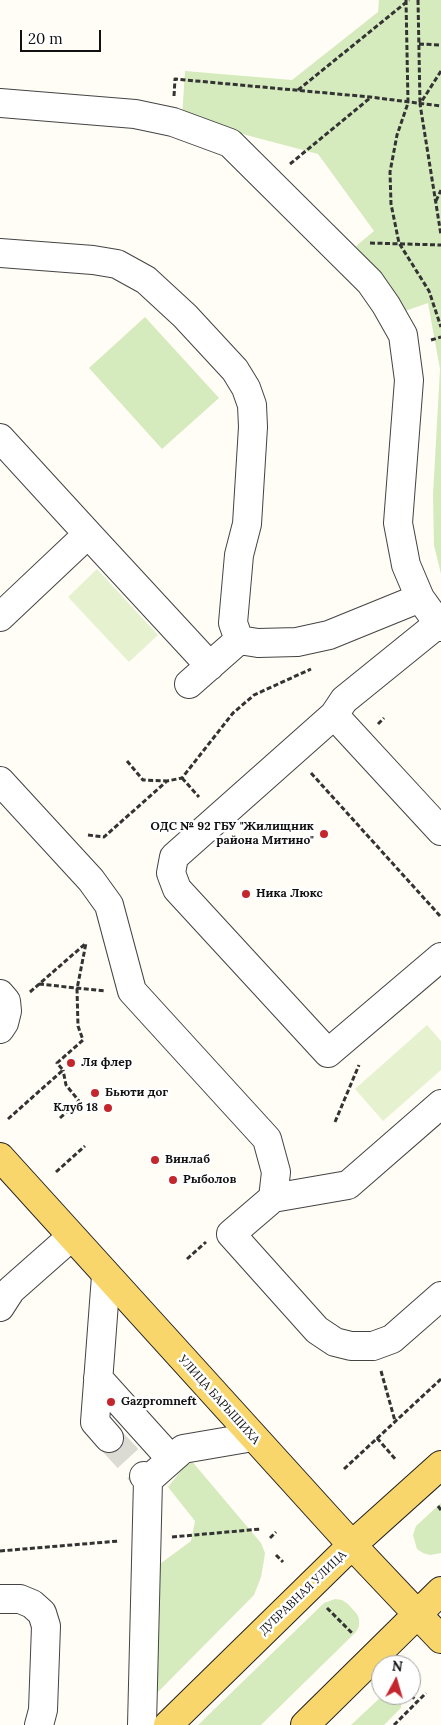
<!DOCTYPE html>
<html>
<head>
<meta charset="utf-8">
<style>
  body { margin:0 }
  #map { position:relative; width:441px; height:1725px; overflow:hidden; background:#fffdf5; font-family:Lora,serif }
  canvas { display:block }
  .north { position:absolute; left:371px; top:1655px; width:50px; height:50px; box-sizing:border-box; background:#fff; border:1px solid #a0a0a0; border-radius:50%; rotate:6deg; font-size:14px; font-weight:700; line-height:20px; text-align:center; color:#111 }
  .north::after { content:''; display:block; margin:auto; width:18px; height:22px; background:#c4262e; clip-path:polygon(50% 0,100% 100%,50% 72%,0 100%) }
  .scale { position:absolute; left:20px; top:30px; width:81px; height:22px; box-sizing:border-box; border:2px solid #111; border-top:0; padding-left:6px; font-size:15px; line-height:18px; white-space:nowrap; color:#111; -webkit-text-stroke:4px #fff; paint-order:stroke }
</style>
</head>
<body>
<div id="map">
<canvas width="441" height="1725"></canvas>
<div class="north">N</div>
<div class="scale">20 m</div>
</div>
<script>
const context = document.querySelector('canvas').getContext('2d');
context.lineJoin = 'round';
function fill(path, color) {
  context.fillStyle = color;
  context.fill(path, 'evenodd');
}
function shape(rows) {
  const path = new Path2D();
  for (const r of rows) {
    path.moveTo(r[0], r[1]);
    for (let i = 2; i < r.length; i += 2) path.lineTo(r[i], r[i + 1]);
  }
  return path;
}
function strokePath(path, color, width, dash) {
  context.strokeStyle = color;
  context.lineWidth = width;
  context.lineCap = dash ? 'butt' : 'round';
  context.setLineDash(dash || []);
  context.stroke(path);
}
function drawText(font, color, halo, rows, align = 'center') {
  context.font = font + ' Lora,serif';
  context.lineWidth = 5;
  context.setLineDash([]);
  context.textBaseline = 'middle';
  context.strokeStyle = halo;
  context.fillStyle = color;
  for (const [text, x, y, turn = 0] of rows) {
    context.save();
    context.translate(x, y);
    context.rotate((+turn || 0) * Math.PI / 180);
    context.textAlign = isNaN(turn) ? turn : align;
    if (halo) context.strokeText(text, 0, 0);
    context.fillText(text, 0, 0);
    context.restore();
  }
}
const green = shape([
  [379,0,441,0,441,574,434,545,433,495,440,369,428,303,405,311,356,246,374,231,318,154,182,118,185,71,292,80,378,12],
  [145,317,219,398,162,449,89,368],
  [190,1459,261,1543,265,1553,264,1560,261,1577,254,1595,151,1699,153,1569,191,1541,195,1521,168,1487],
  [441,1503,441,1553,430,1555,423,1553,417,1549,413,1535,416,1526],
  [335,1599,342,1600,348,1604,357,1614,359,1619,359,1626,356,1632,261,1725,198,1725,324,1603],
  [383,1695,395,1695,401,1703,401,1708,384,1725,351,1725]
]);
const pitch = shape([
  [97,569,158,635,129,662,68,597],
  [427,1025,441,1041,441,1070,383,1121,355,1089]
]);
const minorTunnel = shape([
  [109,1438,144,1476]
]);
const path = shape([
  [406,0,408,103,397,135,390,172,391,204,399,243,429,291,441,327],
  [418,0,420,104],
  [419,44,441,45],
  [441,71,420,104,441,235],
  [298,90,409,0],
  [174,96,175,79,370,97,441,106],
  [290,164,370,98],
  [436,201,441,190],
  [370,243,441,245],
  [431,340,441,337],
  [378,724,384,718],
  [127,761,143,780,167,781],
  [311,773,441,917],
  [182,778,199,797],
  [88,835,104,837,167,781,182,778,233,713,254,695,311,669],
  [39,984,105,991],
  [30,992,85,944],
  [60,1118,79,1101,66,1085,63,1070],
  [8,1119,63,1070,57,1063,83,1040,78,1026,77,989,86,943],
  [335,1122,359,1065],
  [56,1172,85,1146],
  [187,1259,206,1242],
  [381,1371,395,1421],
  [377,1438,396,1460],
  [344,1469,441,1379],
  [438,1506,441,1510],
  [172,1537,261,1529],
  [270,1538,276,1532],
  [0,1551,119,1541],
  [276,1555,283,1562],
  [327,1608,353,1634],
  [411,1695,417,1702],
  [394,1725,426,1693]
]);
const minor = shape([
  [0,103,135,114,173,122,230,143,370,282,386,305,403,335,409,380,398,523,406,565,420,598,441,627],
  [0,253,93,260,117,264,146,280,185,316,235,370,246,388,252,405,253,427,247,524,239,555,233,623,239,640,258,643,297,642,329,635,420,598],
  [0,438,88,534,0,617],
  [88,534,210,666],
  [438,624,344,700,334,715,174,857,171,873,177,889,328,1053,441,957],
  [189,684,239,640],
  [334,715,441,831],
  [0,781,91,880,109,905,132,991,267,1139,276,1172,273,1198,231,1234,317,1330,335,1342,351,1346,373,1346,392,1339,441,1296],
  [0,994,6,1001,7,1011,4,1023,0,1029],
  [273,1198,348,1185,441,1104],
  [106,1276,95,1422,109,1438],
  [0,1307,11,1290,71,1237],
  [98,1378,171,1459],
  [148,1480,183,1449,253,1437],
  [0,1599,20,1599,32,1604,42,1613,46,1626,43,1710,39,1725],
  [142,1725,148,1480,144,1476]
]);
const major = shape([
  [0,1157,352,1545,441,1639],
  [168,1725,352,1545,441,1465],
  [305,1725,441,1591]
]);
const markers = [
  [324,834,5,"#c4262e"],
  [246,894,5,"#c4262e"],
  [71,1063,5,"#c4262e"],
  [95,1093,5,"#c4262e"],
  [108,1108,5,"#c4262e"],
  [155,1160,5,"#c4262e"],
  [173,1180,5,"#c4262e"],
  [111,1402,5,"#c4262e"]
];
const poiNames = [
  ["ОДС № 92 ГБУ \"Жилищник",314,827,"right"],
  ["района Митино\"",314,841,"right"],
  ["Ника Люкс",256,894],
  ["Ля флер",81,1063],
  ["Бьюти дог",105,1093],
  ["Клуб 18",98,1108,"right"],
  ["Винлаб",165,1160],
  ["Рыболов",183,1180],
  ["Gazpromneft",121,1402]
];
const streetNames = [
  ["УЛИЦА БАРЫШИХА",219,1400,48],
  ["ДУБРАВНАЯ УЛИЦА",303,1593,-44]
];
fill(green, '#d5ebbd');
fill(pitch, '#e6f2cf');
strokePath(minorTunnel, '#dbdad3', 28, [28, 14]);
strokePath(minor, '#444', 30);
strokePath(major, '#222', 30);
strokePath(path, '#333', 3, [5, 2.5]);
strokePath(minor, '#fff', 28);
strokePath(major, '#f9d66b', 28);
for (const [x, y, r, color] of markers) {
  const dot = new Path2D();
  dot.arc(x, y, r, 0, 2 * Math.PI);
  context.fillStyle = color;
  context.fill(dot);
  strokePath(dot, '#fff', 2);
}
drawText('bold 12px', '#111', '#fff', poiNames, 'left');
drawText('12px', '#111', '#fff', streetNames);
</script>
</body>
</html>
